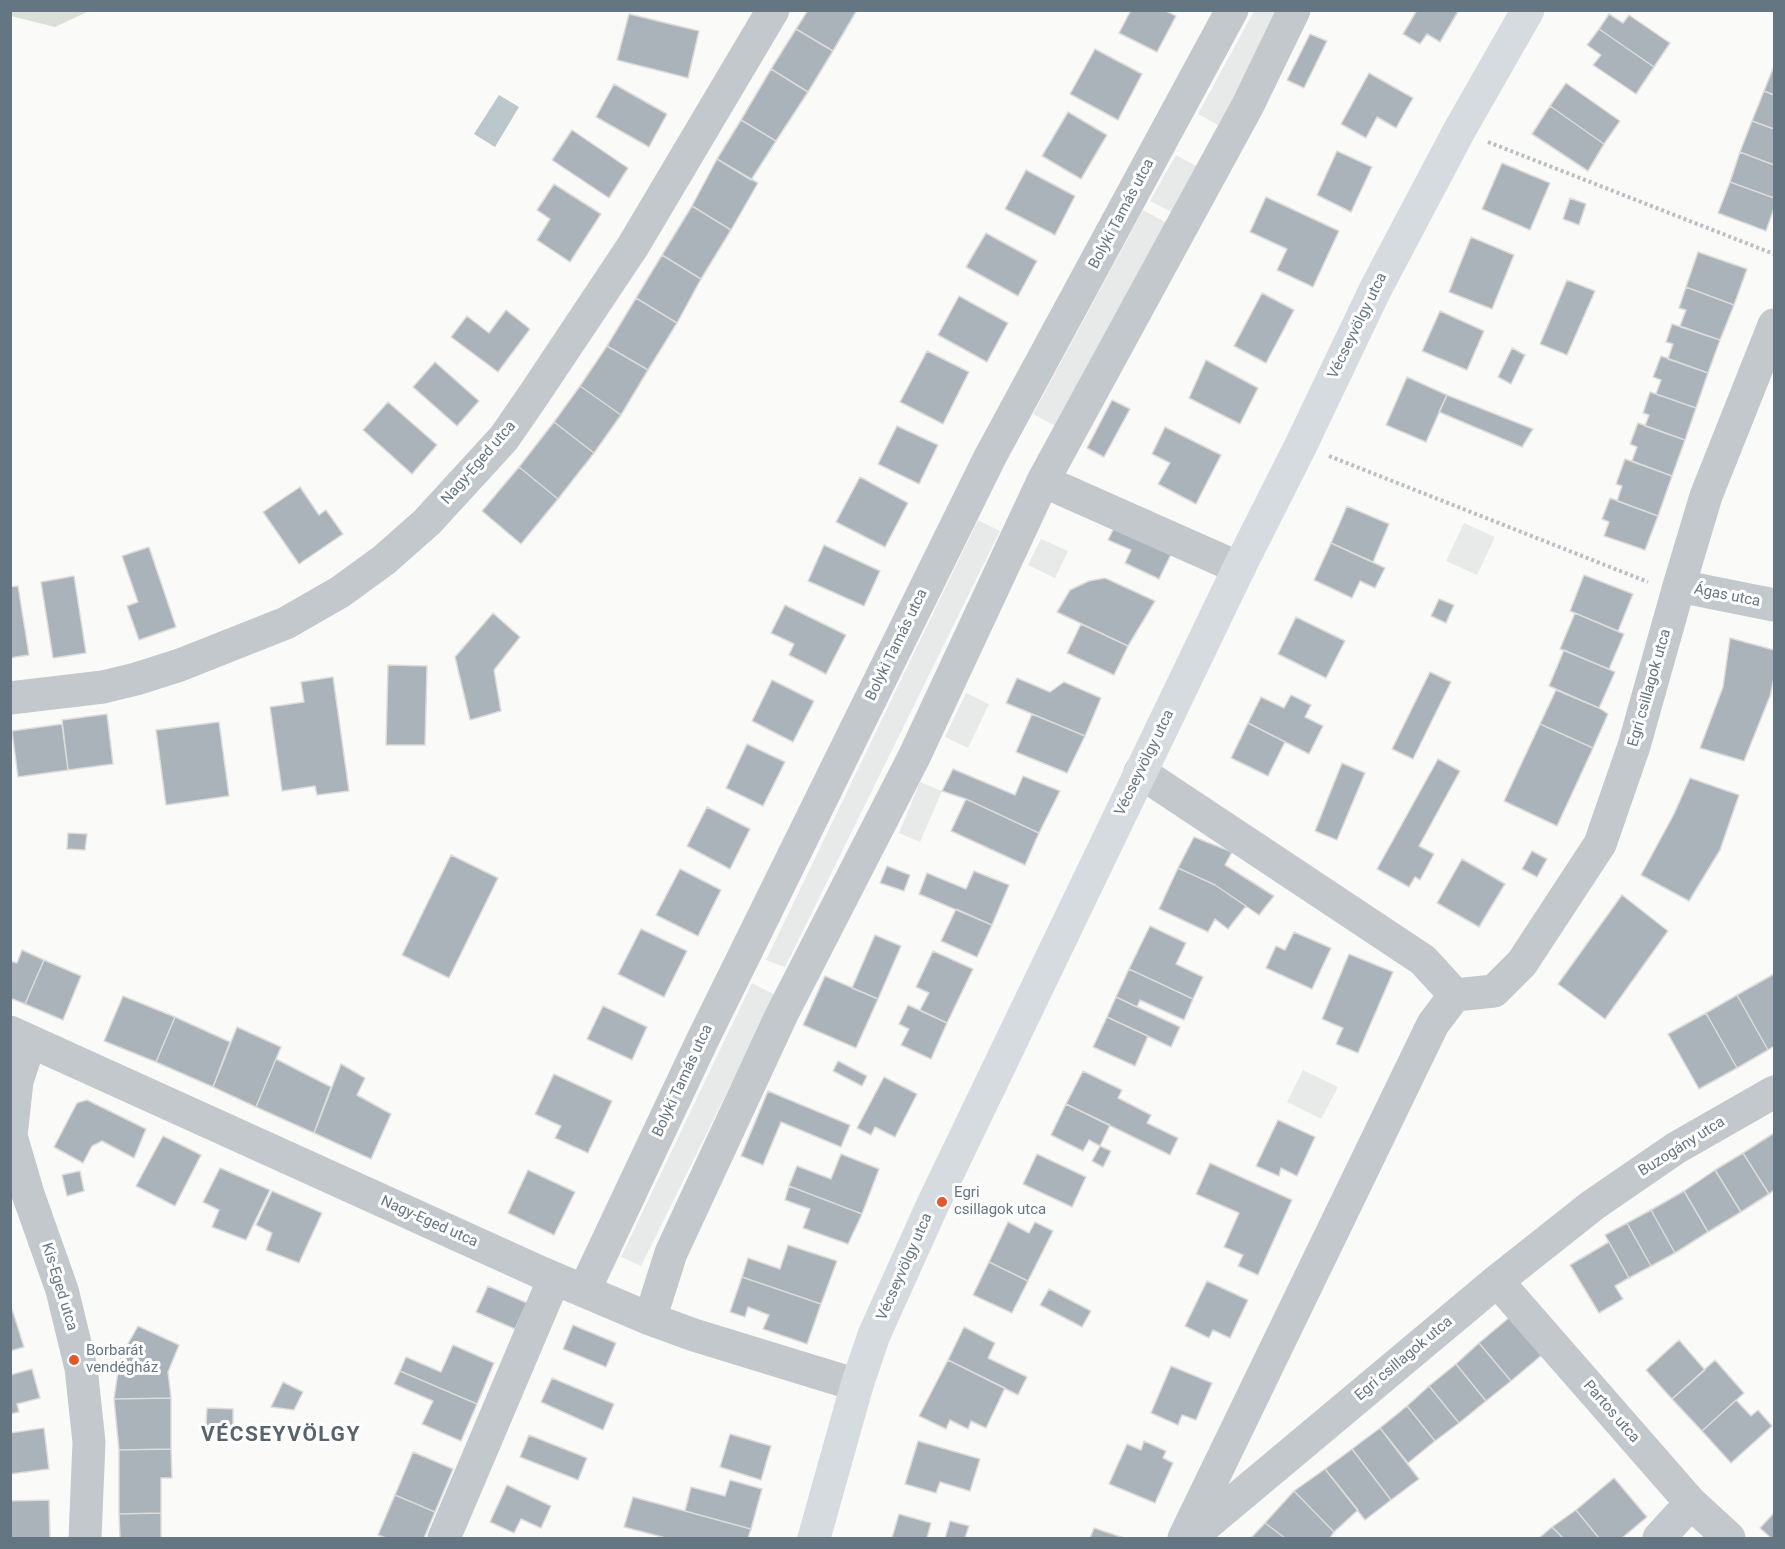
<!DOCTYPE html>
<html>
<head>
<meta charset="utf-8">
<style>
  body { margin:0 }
  #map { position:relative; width:1785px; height:1549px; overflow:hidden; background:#fafaf8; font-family:Roboto,sans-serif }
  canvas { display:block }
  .frame { position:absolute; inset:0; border:12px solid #657683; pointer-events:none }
</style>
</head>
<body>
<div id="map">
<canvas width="1785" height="1549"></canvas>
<div class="frame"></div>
</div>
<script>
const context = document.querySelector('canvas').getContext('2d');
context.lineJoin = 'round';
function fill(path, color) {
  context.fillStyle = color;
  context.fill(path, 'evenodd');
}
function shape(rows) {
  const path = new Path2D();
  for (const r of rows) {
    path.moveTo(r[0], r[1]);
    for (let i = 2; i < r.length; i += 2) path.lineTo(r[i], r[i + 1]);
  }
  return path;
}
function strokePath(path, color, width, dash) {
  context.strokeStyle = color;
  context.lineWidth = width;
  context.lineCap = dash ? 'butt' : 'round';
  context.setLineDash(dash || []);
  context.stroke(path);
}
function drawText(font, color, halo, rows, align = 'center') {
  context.font = font + ' Roboto,sans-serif';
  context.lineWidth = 6;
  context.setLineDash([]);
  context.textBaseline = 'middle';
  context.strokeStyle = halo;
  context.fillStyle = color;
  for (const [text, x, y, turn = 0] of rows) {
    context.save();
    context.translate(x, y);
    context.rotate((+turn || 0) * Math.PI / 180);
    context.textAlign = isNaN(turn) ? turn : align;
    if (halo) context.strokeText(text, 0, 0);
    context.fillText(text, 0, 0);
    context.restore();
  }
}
const built = shape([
  [1254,11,1281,11,1218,125,1198,114],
  [1176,155,1198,167,1173,213,1150,201],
  [1143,210,1167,223,1057,427,1033,414],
  [978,520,1000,531,785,967,766,960],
  [1464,523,1495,537,1477,575,1446,561],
  [1041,539,1068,551,1055,578,1028,565],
  [966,693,989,704,968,748,945,737],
  [920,782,942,791,920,842,899,833],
  [752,983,775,995,641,1266,621,1257],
  [1303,1070,1338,1087,1321,1119,1287,1102]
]);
const green = shape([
  [11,10,89,10,89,11,55,27,11,16]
]);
const water = shape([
  [499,95,519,107,495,147,474,134]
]);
const building = shape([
  [808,10,857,10,833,51,796,29,808,10],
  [1131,10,1164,10,1176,16,1157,52,1119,33,1131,10],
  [1417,10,1459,10,1440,42,1427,34,1420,44,1403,34,1417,10],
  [629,14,699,31,688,78,617,60,629,14],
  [1609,14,1623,23,1629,15,1670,43,1654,67,1599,29,1609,14],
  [796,29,833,51,808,92,771,69,796,29],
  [1599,29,1654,67,1636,94,1593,65,1601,55,1587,45,1599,29],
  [1310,34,1327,41,1304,88,1287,80,1310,34],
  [1095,49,1142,74,1118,120,1070,94,1095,49],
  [1774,66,1774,95,1764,91,1774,66],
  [771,69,808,92,776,141,741,120,771,69],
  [1369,73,1413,98,1396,128,1377,117,1366,138,1341,124,1369,73],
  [1566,83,1620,121,1604,144,1550,106,1566,83],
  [614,84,667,114,649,147,596,117,614,84],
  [1764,91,1774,95,1774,129,1752,121,1764,91],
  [1550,106,1604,144,1588,171,1532,134,1550,106],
  [1068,112,1107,135,1081,179,1042,156,1068,112],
  [741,120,776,141,751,180,717,159,741,120],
  [1752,121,1774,129,1774,165,1740,152,1752,121],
  [572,130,628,168,609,198,552,160,572,130],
  [1337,151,1372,167,1351,212,1317,195,1337,151],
  [1740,152,1774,165,1774,198,1730,182,1740,152],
  [717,159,758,183,731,230,692,206,717,159],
  [1502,163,1550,183,1530,230,1482,209,1502,163],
  [1026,170,1075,196,1055,235,1005,209,1026,170],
  [1730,182,1774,198,1774,208,1766,231,1718,213,1730,182],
  [554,184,601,214,570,262,537,240,550,219,537,210,554,184],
  [1266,197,1339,231,1313,287,1277,270,1287,249,1250,232,1266,197],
  [1570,198,1586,204,1579,225,1563,219,1570,198],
  [692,206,731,230,701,279,662,255,692,206],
  [986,233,1037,261,1018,296,966,267,986,233],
  [1471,237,1514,255,1492,309,1449,292,1471,237],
  [1698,252,1747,269,1734,305,1686,287,1698,252],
  [662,255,701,279,677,323,636,298,662,255],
  [1567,280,1595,291,1567,355,1540,344,1567,280],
  [1686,287,1734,305,1720,340,1680,326,1686,310,1679,308,1686,287],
  [1262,293,1294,310,1266,363,1234,346,1262,293],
  [959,296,1008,323,987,362,938,335,959,296],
  [636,298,677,323,648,370,607,346,636,298],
  [506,310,530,329,498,372,451,337,467,316,489,333,506,310],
  [1440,311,1484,331,1467,370,1422,351,1440,311],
  [1672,324,1720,340,1708,373,1668,359,1673,344,1666,342,1672,324],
  [607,346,648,370,621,415,580,386,607,346],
  [1512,348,1525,355,1511,384,1498,377,1512,348],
  [927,351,969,372,943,424,900,402,927,351],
  [1661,356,1708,373,1696,408,1656,394,1661,380,1653,377,1661,356],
  [1206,360,1258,388,1240,424,1189,398,1206,360],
  [435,362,479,401,457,426,413,387,435,362],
  [1407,377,1447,395,1426,442,1386,425,1407,377],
  [580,386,621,415,594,453,554,422,580,386],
  [1650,392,1696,408,1685,440,1645,426,1649,415,1643,413,1650,392],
  [1447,395,1533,429,1522,447,1439,412,1447,395],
  [1112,400,1130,409,1104,457,1087,448,1112,400],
  [388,402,437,445,412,474,363,430,388,402],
  [554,422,594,453,558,499,519,467,554,422],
  [1638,423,1685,440,1672,476,1632,461,1637,447,1630,444,1638,423],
  [897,426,938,445,919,484,878,464,897,426],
  [1165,427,1221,455,1196,504,1158,484,1170,463,1152,454,1165,427],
  [1625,459,1672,476,1658,516,1617,501,1622,486,1616,484,1625,459],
  [519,467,558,499,521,544,482,511,519,467],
  [860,477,908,503,885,547,836,522,860,477],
  [300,487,319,515,326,510,343,534,299,564,263,512,300,487],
  [1610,498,1658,516,1645,550,1604,536,1609,522,1602,519,1610,498],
  [1347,506,1389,524,1373,562,1331,543,1347,506],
  [1117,522,1174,548,1159,579,1125,563,1131,550,1108,540,1117,522],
  [1331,543,1385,568,1375,588,1360,581,1352,598,1314,580,1331,543],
  [824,545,880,571,864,606,808,581,824,545],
  [149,547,176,627,139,640,127,606,138,602,122,556,149,547],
  [1584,575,1633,594,1618,631,1570,611,1584,575],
  [74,576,86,653,53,658,41,582,74,576],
  [1105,578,1155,601,1128,646,1057,612,1070,590,1089,581,1105,578],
  [18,586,29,655,10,658,10,587,18,586],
  [1439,599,1454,605,1446,623,1431,616,1439,599],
  [785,605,846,635,826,674,789,655,794,644,771,633,785,605],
  [493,613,520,637,494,670,501,711,470,720,455,657,493,613],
  [1575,613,1624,634,1609,669,1560,649,1575,613],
  [1296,617,1345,641,1326,678,1278,654,1296,617],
  [1081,624,1128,646,1114,675,1067,653,1081,624],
  [1730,638,1774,650,1774,678,1770,696,1744,761,1700,748,1723,687,1730,638],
  [1564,650,1615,672,1599,708,1549,686,1564,650],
  [388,665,427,666,425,745,386,745,388,665],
  [1430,672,1451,682,1413,759,1392,749,1430,672],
  [333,677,349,791,317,795,315,786,282,791,270,707,304,702,301,682,333,677],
  [1017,678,1050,692,1064,682,1101,698,1085,736,1006,703,1017,678],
  [772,680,814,701,793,742,752,721,772,680],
  [1556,690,1599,708,1608,714,1593,748,1540,724,1556,690],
  [1291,695,1311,705,1305,717,1323,726,1309,754,1248,723,1261,697,1284,708,1291,695],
  [107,714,113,764,68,770,62,720,107,714],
  [1032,714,1085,736,1067,773,1016,752,1032,714],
  [219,722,229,796,166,805,156,730,219,722],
  [1248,723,1285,742,1268,776,1231,758,1248,723],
  [62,724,68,770,18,777,12,731,62,724],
  [1540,724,1593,748,1557,826,1504,801,1540,724],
  [747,744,785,762,763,806,726,788,747,744],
  [1438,759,1460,771,1419,846,1434,854,1420,880,1415,877,1409,887,1377,869,1438,759],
  [1342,763,1365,773,1337,840,1315,831,1342,763],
  [953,769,1015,795,1023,776,1060,791,1039,833,966,799,942,791,953,769],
  [1690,778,1739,795,1720,850,1689,901,1641,875,1674,814,1690,778],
  [966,799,1039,833,1025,865,951,831,966,799],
  [707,807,750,829,730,869,687,846,707,807],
  [68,833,87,834,85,850,67,849,68,833],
  [1194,837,1232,852,1225,865,1274,896,1259,915,1215,885,1178,868,1194,837],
  [1532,851,1547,859,1537,877,1522,869,1532,851],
  [451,855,498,878,449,978,402,955,451,855],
  [1462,859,1505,884,1479,927,1437,903,1462,859],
  [887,866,910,875,904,891,880,883,887,866],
  [1178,868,1215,885,1246,906,1228,929,1215,919,1208,932,1159,909,1178,868],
  [680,869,721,890,698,936,656,915,680,869],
  [974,871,1009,885,992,925,919,894,927,873,966,889,974,871],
  [1622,895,1668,931,1605,1019,1558,984,1622,895],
  [956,909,992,925,977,957,941,941,956,909],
  [1150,926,1186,943,1176,964,1203,977,1193,999,1129,969,1150,926],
  [641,929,687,951,664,997,618,974,641,929],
  [1294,932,1331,948,1312,989,1266,968,1276,946,1285,950,1294,932],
  [875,935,901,946,878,999,852,988,875,935],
  [22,950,44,960,25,1004,10,998,10,961,17,963,22,950],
  [933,951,973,969,947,1023,920,1010,929,993,916,987,933,951],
  [1349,954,1393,972,1358,1053,1336,1044,1343,1028,1322,1019,1349,954],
  [44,960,81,976,63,1020,25,1004,44,960],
  [1129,969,1193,999,1184,1020,1140,1000,1137,1007,1116,997,1129,969],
  [1774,974,1774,1046,1768,1050,1737,995,1774,974],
  [825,976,878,999,856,1048,803,1025,825,976],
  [1737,995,1768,1050,1737,1068,1706,1013,1737,995],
  [123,996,175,1017,156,1062,104,1041,123,996],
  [1116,997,1180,1027,1171,1047,1107,1017,1116,997],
  [908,1005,947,1023,931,1059,901,1045,909,1029,899,1024,908,1005],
  [603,1006,647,1027,632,1060,587,1039,603,1006],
  [1706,1013,1737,1068,1699,1089,1668,1034,1706,1013],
  [175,1017,230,1042,213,1087,156,1062,175,1017],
  [1107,1017,1148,1036,1135,1066,1093,1047,1107,1017],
  [237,1027,281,1047,256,1107,213,1087,237,1027],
  [276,1059,331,1087,314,1133,256,1107,276,1059],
  [838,1061,867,1076,862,1086,833,1071,838,1061],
  [341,1064,365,1078,357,1095,391,1114,371,1159,314,1133,341,1064],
  [1083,1071,1122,1090,1118,1098,1151,1115,1147,1123,1178,1138,1170,1155,1066,1104,1083,1071],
  [554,1074,612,1101,588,1153,555,1138,561,1126,535,1114,554,1074],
  [884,1077,917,1094,895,1137,875,1127,871,1135,857,1128,884,1077],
  [768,1091,850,1125,841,1147,781,1122,763,1165,741,1156,768,1091],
  [87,1100,146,1129,134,1158,102,1141,92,1146,83,1163,54,1147,77,1103,87,1100],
  [1066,1104,1110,1125,1100,1146,1089,1140,1083,1151,1051,1135,1066,1104],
  [1278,1120,1315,1137,1297,1176,1281,1168,1279,1176,1256,1166,1278,1120],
  [1774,1133,1774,1190,1769,1194,1743,1153,1774,1133],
  [163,1136,201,1155,175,1206,136,1186,163,1136],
  [1100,1146,1111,1151,1103,1167,1092,1161,1100,1146],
  [1743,1153,1769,1194,1741,1212,1715,1170,1743,1153],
  [841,1154,879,1169,862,1214,789,1186,797,1166,831,1179,841,1154],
  [1037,1154,1086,1177,1072,1207,1023,1184,1037,1154],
  [1210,1163,1292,1200,1258,1275,1238,1266,1243,1255,1224,1247,1239,1213,1196,1194,1210,1163],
  [220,1168,270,1190,246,1240,212,1227,219,1210,203,1202,220,1168],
  [528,1170,575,1192,554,1235,508,1213,528,1170],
  [1715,1170,1741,1212,1708,1232,1684,1191,1715,1170],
  [80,1171,84,1191,67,1196,62,1175,80,1171],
  [789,1186,862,1214,848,1244,803,1228,810,1209,785,1200,789,1186],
  [272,1191,322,1213,299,1263,266,1250,272,1233,256,1225,272,1191],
  [1684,1191,1708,1232,1675,1253,1651,1210,1684,1191],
  [1651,1210,1675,1253,1651,1266,1627,1223,1651,1210],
  [1008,1222,1029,1233,1035,1222,1053,1231,1028,1281,989,1262,1008,1222],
  [1627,1223,1651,1266,1629,1278,1605,1235,1627,1223],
  [1609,1242,1629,1278,1615,1286,1623,1299,1599,1313,1570,1265,1609,1242],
  [788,1245,837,1261,821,1304,742,1277,748,1258,780,1269,788,1245],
  [989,1262,1028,1281,1012,1313,973,1295,989,1262],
  [742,1277,821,1304,807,1344,763,1329,769,1315,748,1307,745,1317,730,1312,742,1277],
  [1207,1281,1248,1300,1230,1338,1213,1330,1209,1338,1185,1326,1207,1281],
  [488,1286,527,1303,515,1329,476,1312,488,1286],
  [1049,1289,1091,1311,1082,1327,1040,1305,1049,1289],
  [10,1309,12,1309,24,1347,10,1351,10,1309],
  [1511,1316,1543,1354,1511,1381,1479,1343,1511,1316],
  [573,1325,616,1343,606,1367,563,1349,573,1325],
  [138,1326,179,1345,168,1372,171,1398,114,1399,120,1358,138,1326],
  [964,1327,995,1343,988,1358,1027,1377,1018,1395,948,1360,964,1327],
  [1679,1340,1705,1370,1672,1399,1646,1370,1679,1340],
  [1479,1343,1511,1381,1486,1401,1456,1364,1479,1343],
  [453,1345,494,1363,477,1404,400,1371,406,1357,441,1372,453,1345],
  [948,1360,1005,1388,986,1428,971,1421,968,1429,950,1420,946,1429,919,1416,948,1360],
  [1715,1360,1744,1393,1702,1431,1672,1399,1715,1360],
  [1456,1364,1486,1401,1459,1423,1429,1386,1456,1364],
  [1171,1366,1212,1383,1196,1420,1182,1415,1178,1425,1151,1413,1171,1366],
  [32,1369,40,1398,17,1404,19,1412,10,1414,10,1375,32,1369],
  [400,1371,477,1404,461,1441,422,1424,433,1401,394,1384,400,1371],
  [552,1378,614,1404,603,1430,541,1402,552,1378],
  [283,1382,303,1392,294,1410,271,1407,283,1382],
  [1429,1386,1459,1423,1435,1441,1407,1406,1429,1386],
  [171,1398,171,1449,119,1450,114,1399,171,1398],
  [1736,1400,1751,1416,1758,1410,1772,1426,1731,1463,1702,1431,1736,1400],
  [1407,1406,1435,1441,1408,1463,1380,1428,1407,1406],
  [207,1408,233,1409,233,1426,206,1426,207,1408],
  [44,1428,49,1469,10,1474,10,1433,44,1428],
  [1380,1428,1419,1479,1391,1500,1352,1449,1380,1428],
  [730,1434,771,1446,761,1480,720,1467,730,1434],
  [529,1435,587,1458,578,1480,520,1457,529,1435],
  [918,1441,980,1459,970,1491,940,1482,936,1493,905,1484,918,1441],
  [1144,1441,1166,1451,1163,1458,1173,1463,1155,1503,1109,1484,1127,1444,1141,1450,1144,1441],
  [171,1449,172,1478,161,1478,161,1513,119,1514,119,1450,171,1449],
  [1352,1449,1391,1500,1365,1520,1325,1469,1352,1449],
  [413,1452,453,1469,435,1512,395,1495,413,1452],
  [1325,1469,1358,1510,1334,1532,1294,1491,1325,1469],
  [1614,1478,1647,1517,1622,1538,1599,1538,1576,1510,1614,1478],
  [730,1480,762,1489,751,1529,685,1511,691,1487,725,1496,730,1480],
  [507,1485,551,1506,541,1528,521,1519,514,1533,490,1522,507,1485],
  [1294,1491,1334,1532,1330,1538,1285,1538,1265,1523,1294,1491],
  [395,1495,435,1512,424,1538,386,1538,378,1535,395,1495],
  [633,1497,751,1529,748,1538,666,1538,624,1527,633,1497],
  [49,1500,50,1538,10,1538,10,1501,49,1500],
  [1576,1510,1599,1538,1563,1538,1552,1527,1576,1510],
  [161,1513,161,1538,120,1538,119,1514,161,1513],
  [1774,1513,1774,1538,1771,1538,1760,1528,1774,1513],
  [899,1514,931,1523,927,1538,892,1538,899,1514],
  [950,1521,969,1526,965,1538,945,1538,950,1521],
  [1265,1523,1285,1538,1251,1538,1265,1523],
  [1552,1527,1563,1538,1539,1538,1552,1527],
  [1094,1528,1124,1538,1090,1538,1094,1528]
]);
const path = shape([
  [1488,142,1774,254],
  [1329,456,1648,582]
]);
const minor = shape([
  [1043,481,1239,568],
  [1679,586,1774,605],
  [10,698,103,687,136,679,180,665,286,623,340,592,384,560,427,522,504,438,535,393,633,246,773,10],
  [1140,772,1423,960,1455,995],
  [10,1032,544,1274,650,1319,694,1335,857,1385],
  [30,1042,17,1081,11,1136,28,1194,62,1290,81,1368,89,1442,85,1538],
  [1497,1281,1691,1503,1729,1538],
  [584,1291,702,1041,990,457,1232,10],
  [650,1319,671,1253,782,1014,914,757,1043,481,1248,105,1294,10],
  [444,1538,554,1279],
  [1184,1538,1433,1024,1455,995,1494,991,1522,963,1600,844,1634,746,1679,586,1706,496,1774,325],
  [1190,1538,1497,1281,1593,1205,1676,1148,1774,1092],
  [1659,1538,1691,1503]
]);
const major = shape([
  [814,1538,857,1385,874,1335,933,1204,1239,568,1301,445,1376,288,1459,131,1528,10]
]);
const markers = [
  [942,1202,6,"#e4572e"],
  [74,1360,6,"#e4572e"]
];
const streetNames = [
  ["Bolyki Tamás utca",1122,214,-62],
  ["Vécseyvölgy utca",1358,326,-64],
  ["Nagy-Eged utca",479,463,-49],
  ["Ágas utca",1727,596,11],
  ["Bolyki Tamás utca",897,645,-64],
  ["Egri csillagok utca",1650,688,-74],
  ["Vécseyvölgy utca",1145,763,-64],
  ["Bolyki Tamás utca",683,1081,-65],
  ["Buzogány utca",1682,1147,-32],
  ["Nagy-Eged utca",429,1222,24],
  ["Vécseyvölgy utca",905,1267,-66],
  ["Kis-Eged utca",59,1287,73],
  ["Egri csillagok utca",1404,1359,-40],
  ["Partos utca",1611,1412,49]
];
const poiNames = [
  ["Egri",954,1193],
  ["csillagok utca",954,1210],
  ["Borbarát",86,1351],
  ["vendégház",86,1368]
];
const districtNames = [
  ["VÉCSEYVÖLGY",281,1436]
];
fill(built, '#e8e9e9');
fill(green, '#dadfd7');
fill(water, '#bbc7cb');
fill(building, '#aab3b9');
strokePath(building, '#dcdcda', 1.5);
strokePath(path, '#bbbfc2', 4, [3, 3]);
strokePath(minor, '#c3c8cc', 33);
strokePath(major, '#d6dbdf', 33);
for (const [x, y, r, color] of markers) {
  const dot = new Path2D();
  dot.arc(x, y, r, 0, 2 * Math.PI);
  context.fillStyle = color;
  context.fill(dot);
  strokePath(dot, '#fff', 2);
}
drawText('15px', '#657683', '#fff', streetNames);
drawText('15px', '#657683', '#fff', poiNames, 'left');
context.letterSpacing = '1.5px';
drawText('bold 21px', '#57646e', '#fff', districtNames);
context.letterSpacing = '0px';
</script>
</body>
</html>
